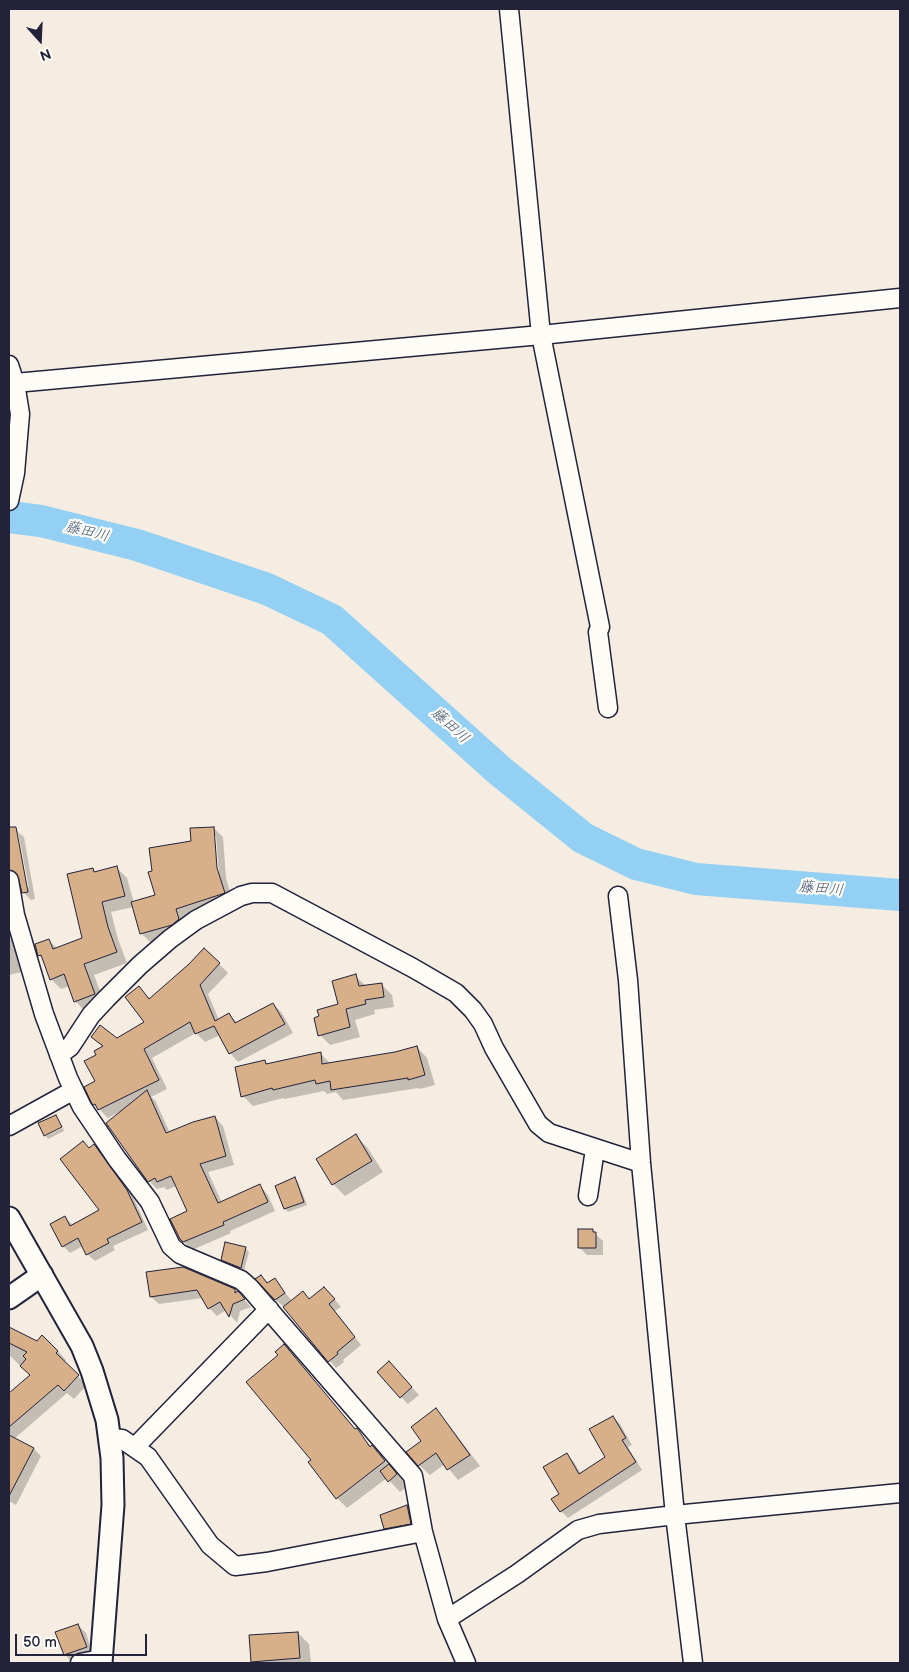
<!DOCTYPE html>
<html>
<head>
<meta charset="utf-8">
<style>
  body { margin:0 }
  #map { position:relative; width:909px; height:1672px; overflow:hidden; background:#f5ede1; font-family:"Balsamiq Sans",sans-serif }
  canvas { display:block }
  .frame { position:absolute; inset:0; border:10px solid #22223b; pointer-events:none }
  .north { position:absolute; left:15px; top:15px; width:50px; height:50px; -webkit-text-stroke:4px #fdfcf7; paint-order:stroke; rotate:160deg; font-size:14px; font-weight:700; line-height:20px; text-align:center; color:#22223b }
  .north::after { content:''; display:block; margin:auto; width:18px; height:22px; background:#22223b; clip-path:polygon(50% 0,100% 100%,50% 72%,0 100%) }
  .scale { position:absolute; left:15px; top:1634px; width:132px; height:22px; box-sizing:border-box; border:2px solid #22223b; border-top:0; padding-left:6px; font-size:15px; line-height:18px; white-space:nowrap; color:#22223b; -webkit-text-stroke:4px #fdfcf7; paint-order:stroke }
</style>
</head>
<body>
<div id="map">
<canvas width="909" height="1672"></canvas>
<div class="frame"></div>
<div class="north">N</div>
<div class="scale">50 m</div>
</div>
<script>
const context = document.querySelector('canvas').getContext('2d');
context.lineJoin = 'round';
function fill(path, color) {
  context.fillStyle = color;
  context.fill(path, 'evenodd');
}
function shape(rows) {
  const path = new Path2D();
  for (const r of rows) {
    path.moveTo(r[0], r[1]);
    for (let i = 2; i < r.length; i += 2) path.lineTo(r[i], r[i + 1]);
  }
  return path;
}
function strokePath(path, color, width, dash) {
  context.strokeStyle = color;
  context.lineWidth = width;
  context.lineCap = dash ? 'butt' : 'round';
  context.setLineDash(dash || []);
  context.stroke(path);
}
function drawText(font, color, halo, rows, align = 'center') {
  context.font = font + ' "Balsamiq Sans","Klee One",sans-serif';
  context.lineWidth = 4.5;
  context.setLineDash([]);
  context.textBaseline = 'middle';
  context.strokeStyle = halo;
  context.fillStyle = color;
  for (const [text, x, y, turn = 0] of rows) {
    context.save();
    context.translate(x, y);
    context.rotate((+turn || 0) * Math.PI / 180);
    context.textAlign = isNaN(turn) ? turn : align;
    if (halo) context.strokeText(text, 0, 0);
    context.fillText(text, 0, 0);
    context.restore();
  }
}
const shadow = shape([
  [214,828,223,837,226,878,233,902,181,934,150,942,141,933,133,907,111,912,118,939,127,963,94,975,105,1004,86,1012,75,1001,70,986,61,989,51,979,43,959,39,955,49,941,57,948,83,939,93,869,96,873,117,868,127,878,134,903,156,896,193,842],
  [214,836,216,836,219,874,216,874],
  [16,829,18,832,16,832,26,885,29,888,18,832,24,837,35,899,31,900,23,892,21,877,11,879,9,882,9,831],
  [9,906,24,967,21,967,22,972,9,975],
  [204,949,228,973,208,994,219,1020,229,1015,238,1023,273,1004,282,1013,293,1033,238,1062,230,1053,220,1035,205,1042,196,1033,152,1058,167,1089,151,1097,155,1100,170,1133,215,1117,223,1126,234,1165,208,1172,222,1203,260,1186,268,1195,275,1211,230,1231,231,1233,192,1250,181,1239,188,1212,176,1186,167,1190,164,1187,157,1189,149,1181,119,1112,108,1118,94,1104,98,1055,103,1047,93,1037,116,1039,146,1022,139,988,150,999,190,965],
  [355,976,366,986,381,984,392,995,394,1007,374,1010,375,1014,355,1020,360,1037,330,1045,320,1035,339,1005],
  [417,1047,427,1058,435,1085,420,1089,418,1088,343,1100,336,1092,327,1094,324,1091,285,1099,283,1098,253,1106,243,1096,264,1062,268,1065,320,1053,331,1064,395,1054],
  [63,1128,64,1131,48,1139,46,1136],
  [356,1136,367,1147,383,1172,345,1196,333,1184,318,1159],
  [94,1145,101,1152,134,1199,148,1230,113,1246,115,1250,95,1261,87,1254,83,1246,70,1253,63,1246,65,1218,73,1225,101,1210,90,1149],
  [294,1179,298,1182,307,1205,288,1212,285,1209,276,1186],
  [592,1231,603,1241,603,1255,587,1255,579,1247],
  [245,1248,249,1252,244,1271,226,1263,222,1259],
  [148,1273,235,1290,251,1307,240,1311,237,1323,226,1310,217,1316,209,1308,203,1298,159,1304,151,1297],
  [261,1276,269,1284,275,1280,292,1301,310,1300,331,1295,341,1307,335,1311,361,1345,343,1360,344,1362,336,1368,284,1307,276,1300],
  [9,1329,58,1351,66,1360,64,1363,87,1385,74,1399,67,1393,14,1439,34,1449,41,1456,16,1505,9,1501,9,1395,31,1376,9,1355],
  [284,1346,356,1430,408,1486,400,1492,387,1478,347,1508,337,1498,313,1460,280,1356],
  [396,1370,419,1395,408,1404,401,1397],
  [436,1410,446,1421,480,1466,458,1480,445,1464,430,1475,419,1465],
  [613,1417,620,1424,632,1445,628,1447,642,1470,568,1518,561,1511,561,1494,567,1455,574,1462,581,1474,607,1458],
  [407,1506,414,1514,417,1531,393,1535,385,1528],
  [78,1625,86,1633,93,1655,72,1662,65,1655,57,1633],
  [298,1633,309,1644,311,1663,255,1663,253,1661]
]);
const river = shape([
  [9,517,41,521,137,545,267,589,332,620,500,771,583,838,636,864,696,879,900,895]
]);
const building = shape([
  [9,827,16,827,28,892,22,893,17,874,9,870,9,827],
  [214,827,217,868,225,893,176,909,179,919,172,925,140,934,131,902,155,895,148,872,152,871,149,848,191,841,190,828,214,827],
  [117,866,125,896,102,902,108,927,117,952,84,964,95,994,74,1002,64,974,50,980,41,955,38,956,35,944,49,939,53,949,82,938,67,874,93,868,94,872,117,866],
  [204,948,220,963,200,985,215,1021,229,1013,235,1023,273,1003,285,1024,229,1054,214,1026,195,1034,190,1022,144,1049,159,1080,98,1110,95,1104,93,1105,91,1102,84,1087,95,1081,84,1061,96,1055,94,1051,103,1046,91,1037,100,1025,117,1038,144,1022,125,997,139,986,149,999,189,964,204,948],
  [356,974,359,986,382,983,384,997,365,1000,366,1004,346,1009,350,1027,318,1036,314,1018,319,1016,317,1010,338,1004,332,981,356,974],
  [417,1046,425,1075,408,1080,408,1078,331,1090,330,1081,316,1084,315,1080,273,1090,272,1088,241,1097,235,1067,265,1060,266,1064,321,1052,322,1064,395,1052,417,1046],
  [147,1090,166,1133,193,1122,215,1116,226,1156,200,1164,218,1203,260,1184,268,1202,223,1222,224,1225,183,1242,180,1239,170,1219,187,1211,171,1176,157,1182,155,1178,148,1182,106,1123,147,1090],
  [56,1115,62,1127,44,1136,38,1123,56,1115],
  [356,1134,372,1161,332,1185,316,1159,356,1134],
  [83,1141,89,1148,94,1144,127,1190,142,1222,107,1239,109,1243,86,1255,78,1238,62,1247,50,1224,65,1216,70,1226,99,1210,60,1159,83,1141],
  [295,1177,304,1202,284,1209,275,1186,295,1177],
  [578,1229,593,1229,593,1232,596,1232,596,1248,578,1248,578,1229],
  [225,1242,246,1247,241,1268,221,1260,225,1242],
  [183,1267,235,1289,235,1293,238,1291,245,1299,233,1304,229,1317,220,1302,208,1309,197,1290,150,1297,146,1272,183,1267],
  [261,1275,267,1283,275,1278,285,1293,275,1300,255,1279,261,1275],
  [324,1287,335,1299,329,1304,355,1337,337,1352,338,1354,328,1362,283,1307,303,1291,309,1299,324,1287],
  [9,1327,37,1341,42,1335,58,1351,56,1353,79,1375,64,1391,58,1385,9,1427,9,1393,30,1375,20,1366,26,1359,23,1356,27,1352,9,1343,9,1327],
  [284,1344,355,1429,357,1428,370,1447,372,1445,385,1461,336,1499,308,1462,311,1460,246,1382,278,1355,275,1352,284,1344],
  [389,1361,412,1387,400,1398,377,1372,389,1361],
  [436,1408,470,1455,447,1470,436,1453,418,1466,406,1452,421,1441,411,1427,436,1408],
  [613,1416,626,1438,622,1440,636,1462,560,1512,551,1499,559,1494,543,1467,567,1453,579,1474,605,1457,589,1429,613,1416],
  [9,1435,34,1448,9,1496,9,1435],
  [389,1464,397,1474,388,1482,380,1471,389,1464],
  [407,1505,411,1524,384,1529,380,1515,407,1505],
  [78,1624,87,1647,64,1655,55,1632,78,1624],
  [298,1632,300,1658,251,1662,249,1635,298,1632]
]);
const minor = shape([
  [509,9,541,335,600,627,598,632,608,708],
  [9,365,15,383,20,414,15,473,9,501],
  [15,383,541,335,900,298],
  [9,880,15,915,44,1014,68,1078,82,1107,117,1159,150,1202,171,1246,180,1254,241,1280,249,1287,413,1476,423,1532,447,1619,517,1574,578,1530,599,1524,675,1515,900,1493],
  [618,896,628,980,641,1163,675,1515,693,1663],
  [59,1055,70,1047,91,1015,106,999,140,965,170,939,196,920,241,896,252,893,272,893,413,968,456,993,473,1010,483,1024,494,1048,538,1124,549,1133,641,1163],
  [9,1126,74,1090],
  [588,1196,595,1149],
  [110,1438,122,1439,148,1457,210,1545,235,1566,267,1562,423,1532],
  [135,1447,269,1309],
  [447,1619,466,1663],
  [80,1663,101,1659]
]);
const tertiary = shape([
  [9,1218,82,1346,92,1371,107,1420,112,1458,113,1505,101,1663],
  [9,1298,42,1275]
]);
const waterNames = [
  ["藤田川",87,532,14],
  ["藤田川",450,726,42],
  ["藤田川",821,889,5]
];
fill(shadow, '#0003');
strokePath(river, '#93d0f3', 32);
fill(building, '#d7af88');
strokePath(building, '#22223b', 1);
strokePath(minor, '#22223b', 21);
strokePath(tertiary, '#22223b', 25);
strokePath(minor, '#fdfcf7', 18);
strokePath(tertiary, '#fdfcf7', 21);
drawText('italic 15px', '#445672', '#fdfcf7', waterNames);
</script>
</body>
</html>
